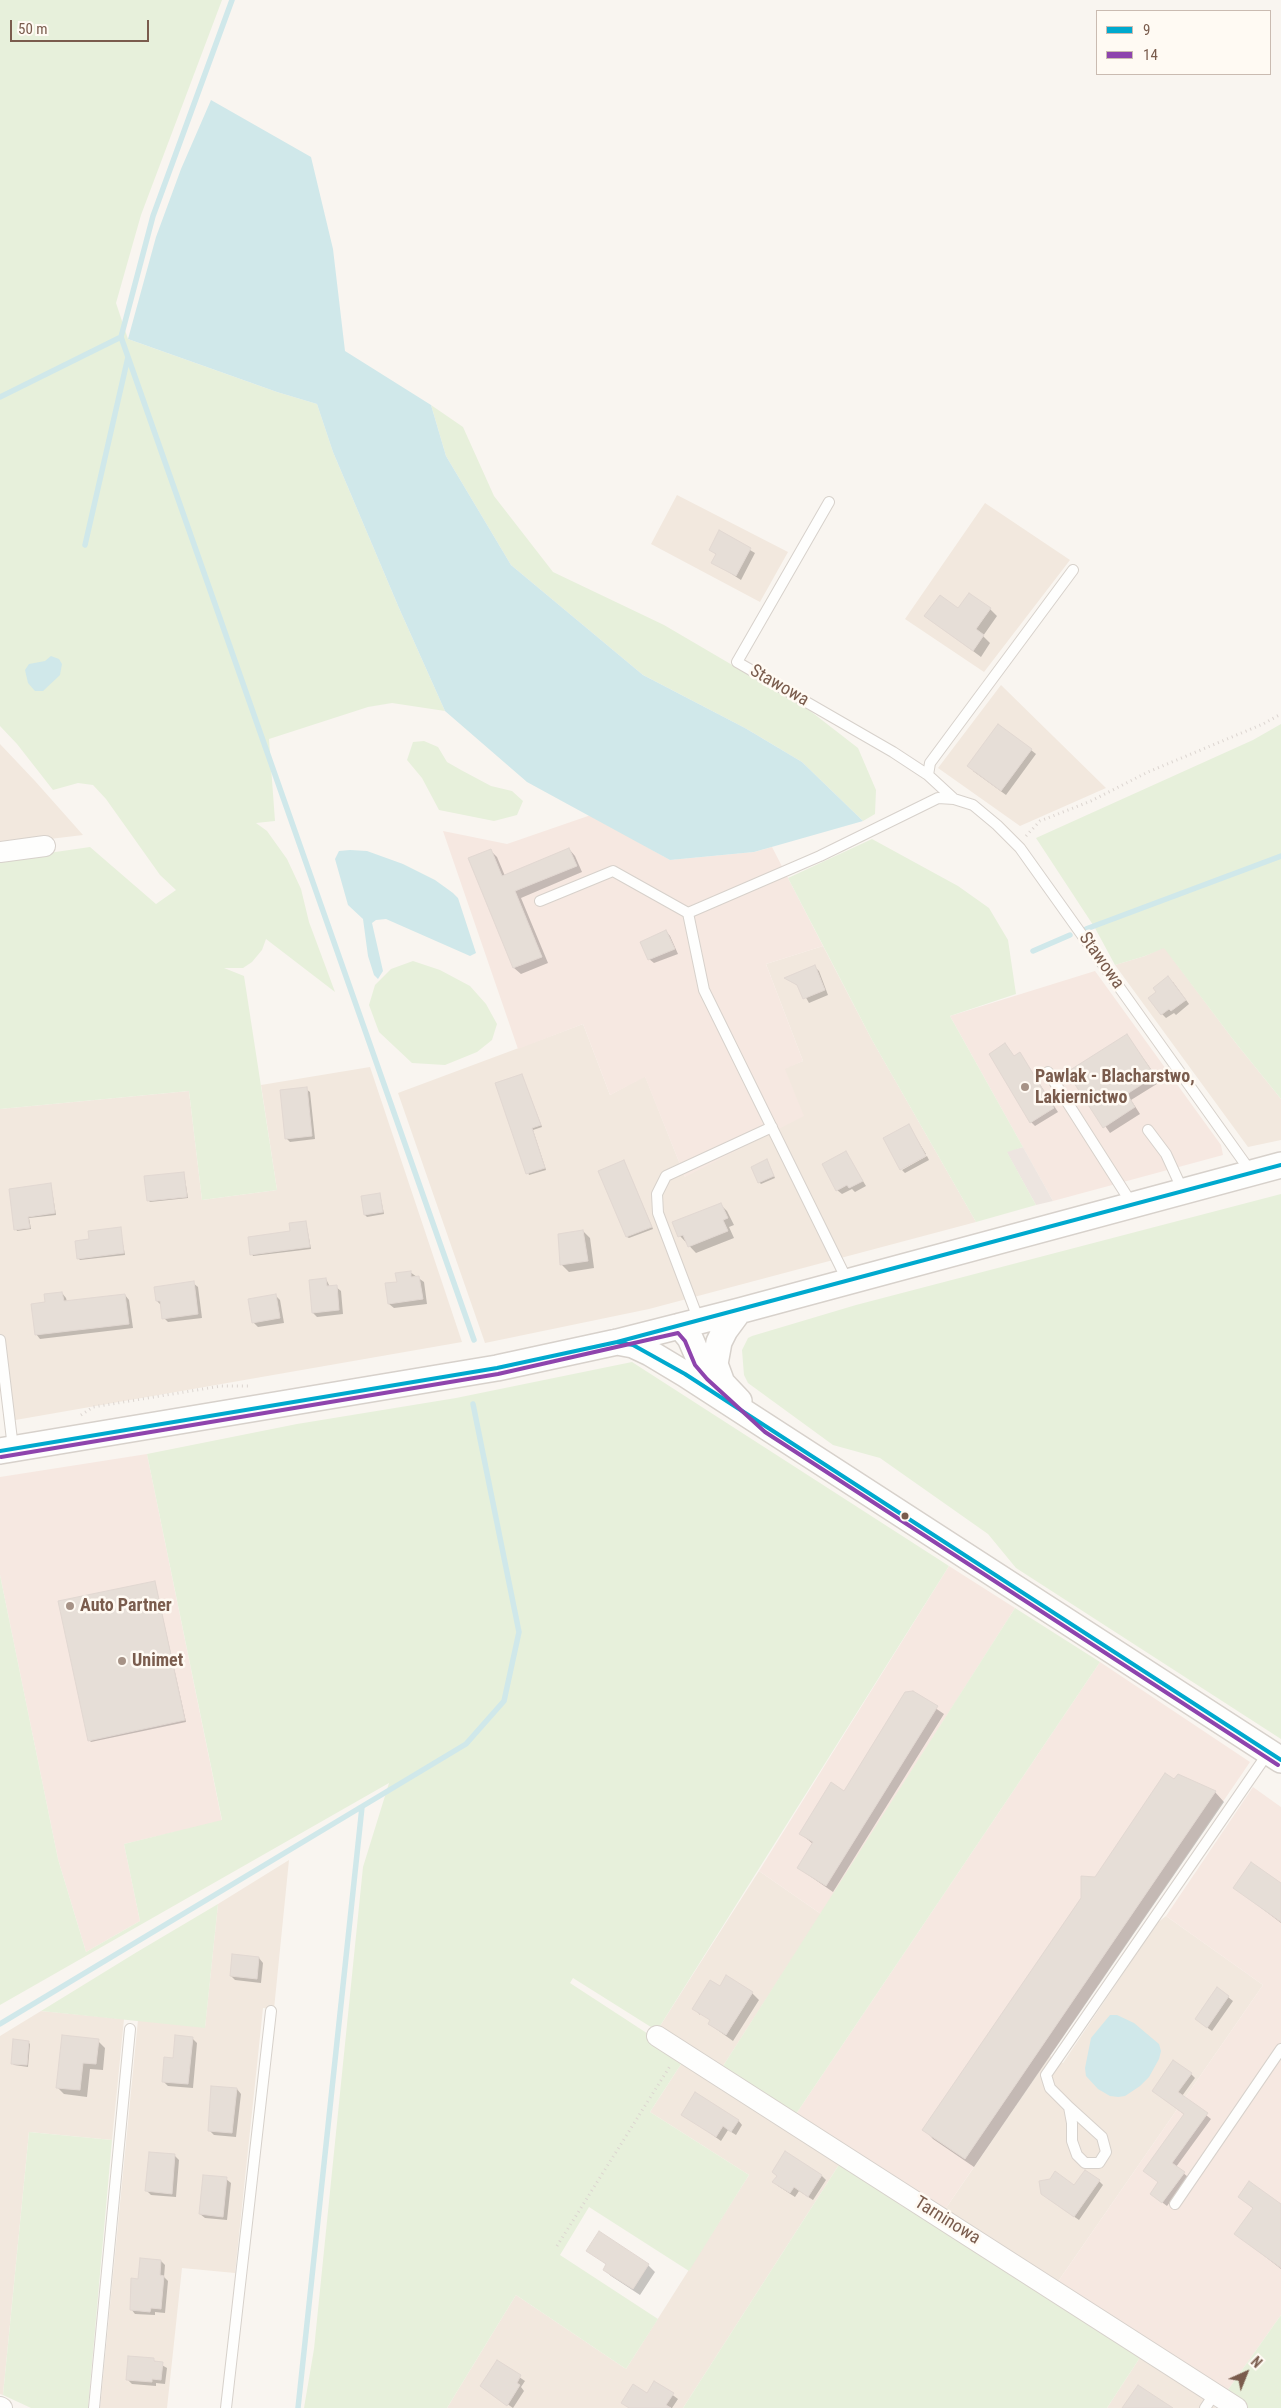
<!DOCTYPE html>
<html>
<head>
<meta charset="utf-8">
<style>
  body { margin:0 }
  #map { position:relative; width:1281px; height:2408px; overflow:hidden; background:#f9f5f0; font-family:"Roboto Condensed",sans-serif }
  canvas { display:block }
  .legend { position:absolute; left:1096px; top:10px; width:175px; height:65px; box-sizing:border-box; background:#fffaf3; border:1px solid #cabbb1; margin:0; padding:6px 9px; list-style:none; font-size:15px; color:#7a5c4d }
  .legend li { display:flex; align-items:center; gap:10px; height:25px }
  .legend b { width:25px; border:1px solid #cabbb1 }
  .north { position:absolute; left:1221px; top:2348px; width:50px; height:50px; -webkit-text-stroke:4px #fffaf3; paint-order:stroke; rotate:44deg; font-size:14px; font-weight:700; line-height:20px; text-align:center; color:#7a5c4d }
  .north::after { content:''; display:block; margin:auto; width:18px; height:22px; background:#7a5c4d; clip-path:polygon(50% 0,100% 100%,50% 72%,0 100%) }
  .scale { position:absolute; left:10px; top:20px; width:139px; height:22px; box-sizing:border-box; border:2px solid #7a5c4d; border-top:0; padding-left:6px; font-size:15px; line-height:18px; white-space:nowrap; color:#7a5c4d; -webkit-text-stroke:4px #fffaf3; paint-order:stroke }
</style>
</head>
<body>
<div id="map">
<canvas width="1281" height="2408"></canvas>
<ul class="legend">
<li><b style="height:6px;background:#00a9ce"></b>9</li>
<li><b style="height:6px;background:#8e44ad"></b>14</li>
</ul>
<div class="north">N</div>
<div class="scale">50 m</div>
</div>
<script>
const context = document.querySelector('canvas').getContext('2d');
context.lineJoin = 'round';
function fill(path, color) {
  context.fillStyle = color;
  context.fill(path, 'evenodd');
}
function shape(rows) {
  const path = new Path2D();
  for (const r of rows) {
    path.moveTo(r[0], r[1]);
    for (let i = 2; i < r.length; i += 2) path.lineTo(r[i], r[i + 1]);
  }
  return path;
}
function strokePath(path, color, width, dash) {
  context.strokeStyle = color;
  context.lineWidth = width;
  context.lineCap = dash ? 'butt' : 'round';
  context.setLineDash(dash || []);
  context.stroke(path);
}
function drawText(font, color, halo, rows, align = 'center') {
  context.font = font + ' "Roboto Condensed",sans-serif';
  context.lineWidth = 5;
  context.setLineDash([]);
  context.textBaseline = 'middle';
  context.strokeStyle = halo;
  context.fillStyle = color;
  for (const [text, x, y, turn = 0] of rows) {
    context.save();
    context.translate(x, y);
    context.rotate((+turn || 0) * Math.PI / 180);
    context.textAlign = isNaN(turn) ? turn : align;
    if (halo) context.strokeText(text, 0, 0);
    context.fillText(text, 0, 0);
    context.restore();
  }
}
const residential = shape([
  [677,495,788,552,760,602,651,544],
  [985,503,1070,560,984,672,905,619],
  [1001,685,1106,788,1020,826,938,768],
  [0,744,35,781,83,835,0,845],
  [823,946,872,1040,976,1222,649,1309,485,1343,398,1093,583,1024,610,1095,645,1076,685,1177,785,1068,803,1061,766,964],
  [1164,947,1235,1042,1281,1099,1281,1140,1248,1147,1115,965,1145,956],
  [370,1067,462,1342,4,1422,0,1383,0,1109,189,1091,202,1200,277,1190,261,1085],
  [289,1860,274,2009,263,2008,235,2273,182,2268,167,2408,100,2408,138,2020,205,2027,218,1904],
  [759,1871,821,1914,723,2066,660,2026],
  [1166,1916,1263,1985,1057,2283,944,2211,1050,2056,1063,2063,1157,1923],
  [41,2011,124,2019,112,2140,29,2132,3,2395,0,2394,0,2036],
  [685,2058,842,2160,692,2394,683,2408,447,2408,516,2295,626,2369,749,2175,650,2112],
  [1141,2356,1216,2408,1107,2408]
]);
const commercial = shape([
  [591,815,670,860,754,852,772,847,823,946,766,964,803,1061,785,1069,804,1116,685,1177,645,1077,610,1095,583,1024,518,1049,443,831,507,844],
  [1095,971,1221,1145,1223,1155,1053,1201,950,1016],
  [147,1454,222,1821,124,1844,140,1921,86,1952,58,1859,0,1575,0,1477],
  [949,1566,1015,1608,821,1914,759,1871],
  [1100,1662,1250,1762,944,2211,794,2117],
  [1253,1787,1281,1807,1281,2315,1225,2394,1057,2283,1263,1985,1166,1916]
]);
const industrial = shape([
  [1023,1147,1053,1201,1036,1205,1006,1151]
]);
const green = shape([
  [0,0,222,0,141,215,116,303,128,339,277,392,317,404,333,452,399,608,445,711,392,703,368,707,269,739,275,821,256,823,267,831,287,859,301,889,309,922,335,992,266,939,262,950,252,962,243,968,224,968,244,976,277,1190,202,1200,189,1091,0,1109,0,860,90,847,156,904,176,890,160,875,106,799,93,785,78,783,53,790,17,744,0,726],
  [431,405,463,427,494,496,553,572,664,625,809,710,858,748,876,790,875,814,863,821,802,762,745,728,643,675,511,565,446,456],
  [1281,724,1281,1099,1235,1042,1164,948,1145,956,1115,965,1095,928,1036,838,1253,740],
  [424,741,438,747,447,762,461,770,491,786,512,791,523,801,517,815,494,821,439,810,422,778,407,760,413,742],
  [872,839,958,886,989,908,1008,940,1016,994,950,1016,1023,1147,1007,1152,1036,1205,976,1222,872,1040,788,878],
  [413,961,440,970,470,986,486,1004,497,1024,492,1040,477,1052,445,1065,412,1063,379,1032,369,1005,375,985,391,969],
  [1281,1194,1281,1739,1016,1568,988,1534,880,1458,833,1445,748,1383,744,1375,742,1350,748,1338,752,1336,856,1305],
  [632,1362,949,1566,660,2026,723,2066,1015,1608,1100,1662,794,2117,573,1978,570,1983,685,2058,650,2112,749,2175,689,2271,589,2207,560,2255,658,2319,626,2369,516,2295,447,2408,304,2408,314,2349,363,1867,389,1783,0,2005,0,1575,58,1859,86,1952,140,1921,124,1844,222,1820,147,1454,297,1424,456,1398],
  [218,1904,205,2028,41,2011,137,1952],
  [29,2132,112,2140,88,2408,31,2408,3,2395],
  [842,2160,1141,2356,1107,2408,683,2408],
  [1281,2315,1281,2408,1246,2408,1225,2394]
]);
const water = shape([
  [211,100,311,157,333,249,345,351,431,405,446,456,511,565,643,675,745,728,802,762,863,821,754,852,670,860,527,782,445,711,399,608,333,452,317,404,277,392,128,339,156,237,181,169],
  [51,656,59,659,62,664,60,675,43,691,35,691,28,683,25,670,29,664,45,661],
  [350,850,367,851,403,864,435,880,453,893,458,898,476,953,470,956,386,919,376,920,372,923,383,971,378,979,374,975,368,956,363,919,348,905,335,859,339,851],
  [1110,2015,1117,2015,1134,2023,1159,2044,1161,2051,1159,2059,1149,2077,1140,2086,1125,2096,1118,2097,1110,2096,1098,2089,1086,2076,1085,2068,1091,2038]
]);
const shadow = shape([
  [720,532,755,553,741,580,713,562,717,555,710,549],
  [990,609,997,616,983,636,990,643,981,657,926,616,958,610],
  [1031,750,1036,754,1006,795,973,771],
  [569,849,575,856,582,872,521,898,548,963,521,974,514,968,469,859,490,850,497,857,505,876],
  [666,931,670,936,678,954,654,963,649,959],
  [814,966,819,971,828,995,809,1003,800,987,786,978],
  [1173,982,1189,1004,1176,1015,1174,1013,1166,1018,1162,1014,1157,992],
  [1127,1035,1160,1082,1131,1100,1140,1114,1110,1133,1069,1073],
  [1020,1054,1058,1112,1035,1126,1031,1122,1014,1057],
  [522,1075,542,1127,533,1130,546,1170,529,1175,497,1084],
  [306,1089,310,1092,315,1139,290,1142,286,1138],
  [909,1126,926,1154,900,1168],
  [846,1153,866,1186,855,1192,852,1189,842,1194,837,1190],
  [927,1156,929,1160,905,1173,902,1170],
  [624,1161,653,1229,629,1238,627,1237],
  [768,1163,775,1178,761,1184,759,1182],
  [184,1173,188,1198,150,1202,148,1200],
  [51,1184,56,1215,29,1218,31,1229,17,1231,16,1229],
  [380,1194,384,1214,367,1217,365,1215],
  [720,1204,727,1211,734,1225,729,1227,734,1238,696,1253,680,1236,674,1223],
  [306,1222,311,1249,253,1256,252,1254],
  [120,1228,125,1255,80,1260,78,1258,90,1240],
  [583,1231,590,1238,594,1268,569,1272,562,1265],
  [410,1272,424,1282,427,1304,394,1308,389,1304],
  [326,1279,330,1287,336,1287,341,1291,343,1314,317,1317,313,1313],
  [193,1283,198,1287,202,1318,168,1322,164,1318,162,1306,157,1301],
  [62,1293,66,1298,67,1302,125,1295,129,1300,133,1328,40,1339,36,1334,47,1304],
  [275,1295,280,1300,284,1323,258,1327,253,1322],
  [155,1582,186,1722,91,1742,89,1740],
  [912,1692,944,1714,833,1892,798,1868,813,1844,801,1834,845,1792],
  [1178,1776,1215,1792,1224,1802,974,2167,933,2139,924,2129,1095,1878],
  [1281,1884,1281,1923,1235,1888],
  [259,1958,263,1963,261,1983,235,1980,231,1976],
  [720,1988,752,1993,759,2000,733,2041,709,2024,716,2022,700,2012,700,2015,694,2008],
  [1218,1989,1233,2001,1212,2031,1201,2023],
  [192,2038,197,2043,193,2088,168,2086,163,2081,174,2060],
  [98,2041,105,2048,103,2070,90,2069,87,2097,64,2094,57,2087],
  [28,2042,30,2044,28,2067,14,2065,12,2063],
  [1191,2074,1195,2078,1182,2096,1211,2119,1176,2167,1188,2177,1167,2206,1151,2194,1159,2182,1185,2115,1153,2091],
  [237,2089,241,2094,236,2137,214,2135,209,2130],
  [683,2114,738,2120,742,2125,736,2135,728,2130,721,2141],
  [174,2155,179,2160,176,2197,151,2195,147,2191],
  [773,2172,822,2176,826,2180,813,2200,799,2191,795,2197,778,2186,774,2182,777,2176],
  [226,2179,231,2183,227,2220,205,2218,200,2214],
  [1099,2181,1103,2185,1079,2220,1047,2198,1075,2187],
  [1240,2197,1281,2205,1281,2269,1236,2234,1254,2209],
  [588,2250,648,2265,655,2272,640,2295,611,2276,604,2270,607,2265],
  [161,2261,165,2265,164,2277,168,2281,165,2313,155,2312,155,2315,135,2314,131,2309,139,2280],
  [153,2360,167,2368,165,2384,156,2383,156,2386,132,2384,127,2379],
  [497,2362,525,2381,521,2387,524,2391,513,2408,482,2386],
  [655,2382,678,2399,672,2408,629,2408,623,2403,647,2395]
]);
const stream = shape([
  [232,0,153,216,121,337,474,1340],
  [0,397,121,337],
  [85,545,128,357],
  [1086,929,1281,856],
  [1033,951,1070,935],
  [0,2024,466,1744,504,1701,519,1632,473,1404],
  [298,2408,362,1807]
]);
const building = shape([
  [719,530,751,548,736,576,711,563,716,554,709,550,719,530],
  [969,593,991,608,976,629,984,635,973,651,924,616,940,595,958,608,969,593],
  [998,724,1032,749,1001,791,967,766,998,724],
  [569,848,577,866,515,891,542,957,513,968,468,858,491,849,502,876,569,848],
  [666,930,675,949,648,960,640,942,666,930],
  [815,965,825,990,803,999,797,985,784,978,815,965],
  [1168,976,1186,1000,1171,1011,1169,1009,1161,1015,1148,998,1156,992,1153,988,1168,976],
  [1127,1034,1155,1076,1127,1094,1135,1107,1103,1128,1067,1072,1127,1034],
  [1005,1043,1014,1056,1020,1052,1054,1108,1030,1123,989,1054,1005,1043],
  [522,1074,541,1125,532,1128,545,1168,526,1174,495,1083,522,1074],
  [307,1087,312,1136,285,1139,280,1090,307,1087],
  [909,1124,926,1156,900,1170,883,1138,909,1124],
  [846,1151,863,1181,849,1188,847,1185,836,1191,822,1164,846,1151],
  [767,1159,774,1176,758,1183,751,1167,767,1159],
  [624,1160,652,1227,626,1237,598,1171,624,1160],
  [184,1172,187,1197,147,1201,144,1176,184,1172],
  [51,1183,55,1213,28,1217,30,1228,14,1230,9,1189,51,1183],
  [380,1193,383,1212,364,1215,361,1196,380,1193],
  [721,1203,728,1218,723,1220,728,1231,688,1247,683,1235,678,1237,672,1222,721,1203],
  [306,1221,310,1247,250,1255,248,1237,290,1231,289,1223,306,1221],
  [121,1227,124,1253,77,1259,75,1241,89,1239,88,1231,121,1227],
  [583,1230,588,1261,560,1265,558,1234,583,1230],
  [411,1271,411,1277,419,1276,423,1299,388,1304,385,1283,397,1282,395,1273,411,1271],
  [326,1278,327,1286,337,1285,339,1310,312,1313,309,1280,326,1278],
  [194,1281,198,1314,162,1319,160,1301,156,1301,154,1287,194,1281],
  [62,1292,64,1301,125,1294,129,1324,35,1335,31,1304,45,1302,44,1294,62,1292],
  [276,1294,280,1318,252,1323,248,1299,276,1294],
  [155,1581,185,1720,88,1741,58,1601,155,1581],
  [913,1691,938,1706,826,1886,797,1868,813,1842,799,1834,831,1782,844,1791,905,1692,913,1691],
  [1165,1773,1174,1779,1178,1774,1216,1791,965,2159,922,2130,1081,1898,1081,1876,1095,1877,1165,1773],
  [1251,1862,1281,1883,1281,1922,1233,1888,1251,1862],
  [232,1954,259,1957,257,1979,230,1976,232,1954],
  [726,1975,753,1992,726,2035,708,2024,710,2020,692,2009,710,1980,720,1986,726,1975],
  [1217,1987,1229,1996,1207,2028,1195,2019,1217,1987],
  [62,2035,99,2039,96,2064,83,2063,80,2090,56,2088,62,2035],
  [175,2035,193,2037,188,2084,162,2082,164,2057,173,2058,175,2035],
  [13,2039,29,2041,27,2065,11,2064,13,2039],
  [1173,2060,1192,2073,1178,2092,1208,2113,1172,2163,1185,2172,1162,2203,1150,2194,1158,2182,1143,2171,1184,2114,1152,2091,1173,2060],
  [211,2086,237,2088,232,2133,208,2131,211,2086],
  [695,2092,739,2120,731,2132,723,2126,716,2137,681,2115,695,2092],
  [785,2151,822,2175,808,2197,794,2187,790,2193,772,2182,777,2176,772,2172,785,2151],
  [149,2152,175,2154,172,2194,145,2191,149,2152],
  [1085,2170,1100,2180,1074,2217,1041,2194,1039,2181,1050,2179,1055,2171,1074,2185,1085,2170],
  [203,2175,227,2177,223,2217,199,2214,203,2175],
  [1249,2181,1281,2204,1281,2268,1234,2234,1253,2208,1238,2197,1249,2181],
  [599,2231,649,2264,633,2289,603,2270,606,2264,586,2251,599,2231],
  [140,2258,161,2260,160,2275,164,2276,161,2309,151,2308,150,2312,130,2310,131,2278,138,2279,140,2258],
  [128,2356,154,2358,154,2361,163,2362,161,2380,152,2379,152,2382,126,2380,128,2356],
  [497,2360,521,2375,517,2383,520,2385,507,2406,480,2386,497,2360],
  [654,2381,674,2393,666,2405,671,2408,629,2408,621,2403,633,2384,647,2393,654,2381],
  [1138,2385,1173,2408,1122,2408,1138,2385]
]);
const path = shape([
  [1026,836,1040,821,1091,801,1148,772,1263,724,1281,714],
  [81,1415,93,1407,221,1386,248,1386],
  [557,2246,670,2066]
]);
const service = shape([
  [829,502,737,662,893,752,928,775,954,799,973,805,997,825,1020,848,1251,1172],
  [928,775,930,763,1073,570],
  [540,901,613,871,688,913,704,990,848,1282],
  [688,913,820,856,938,798,954,799],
  [1048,1072,1132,1204],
  [1148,1130,1166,1154,1183,1191],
  [699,1321,658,1213,657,1194,666,1176,772,1127],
  [0,1340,13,1448],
  [1069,2107,1102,2137,1106,2152,1099,2163,1085,2163,1077,2155,1072,2141,1072,2123,1069,2107,1050,2088,1046,2075,1268,1753],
  [1175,2204,1281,2049],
  [94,2408,130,2029],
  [226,2408,271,2011],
  [1205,2408,1215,2393]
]);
const minor = shape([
  [0,852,45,846],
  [657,2036,1237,2408],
  [0,2407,2,2408]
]);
const tertiary = shape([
  [680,1326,690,1338,700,1361,720,1381],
  [617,1342,633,1345,650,1353,685,1374,1281,1760],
  [739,1401,722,1383,715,1364,719,1342,725,1330,739,1311],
  [0,1451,497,1368,617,1342,739,1311,1281,1165]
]);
const bus1 = shape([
  [617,1342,633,1345,685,1374,1281,1760],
  [0,1451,497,1368,617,1342,1281,1165]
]);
const bus2 = shape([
  [1,1457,498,1374,678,1333,685,1341,695,1365,707,1379,765,1432,1278,1765]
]);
const markers = [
  [1025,1087,5,"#a69286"],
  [905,1516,4.5,"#7a5c4d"],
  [70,1606,5,"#a69286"],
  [122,1661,5,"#a69286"]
];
const streetNames = [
  ["Stawowa",779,686,30],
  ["Stawowa",1101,961,55],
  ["Tarninowa",947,2221,32]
];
const poiNames = [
  ["Pawlak - Blacharstwo,",1035,1077],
  ["Lakiernictwo",1035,1098],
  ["Auto Partner",80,1606],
  ["Unimet",132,1661]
];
fill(residential, '#f2e8de');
fill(commercial, '#f6e8e1');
fill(industrial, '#ede5e0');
fill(green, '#e7f0db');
fill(water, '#d0e8ea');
fill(shadow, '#0003');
strokePath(stream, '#d0e8ea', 5.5);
fill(building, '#e6ded7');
strokePath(building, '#e2d8d2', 1);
strokePath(service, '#d7d1cb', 12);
strokePath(minor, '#d7d1cb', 22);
strokePath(tertiary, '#d7d1cb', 28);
strokePath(path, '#dcd5d0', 3, [1, 4]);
strokePath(service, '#fefefd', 10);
strokePath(minor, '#fefefd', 20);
strokePath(tertiary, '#fefefd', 25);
strokePath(bus1, '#00a9ce', 4);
strokePath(bus2, '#8e44ad', 4);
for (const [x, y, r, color] of markers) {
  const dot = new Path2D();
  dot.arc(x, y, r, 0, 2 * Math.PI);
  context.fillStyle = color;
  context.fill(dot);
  strokePath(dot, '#fffaf3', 2);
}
drawText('18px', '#7a5c4d', '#fffaf3', streetNames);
drawText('bold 18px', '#7a5c4d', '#fffaf3', poiNames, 'left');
</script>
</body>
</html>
